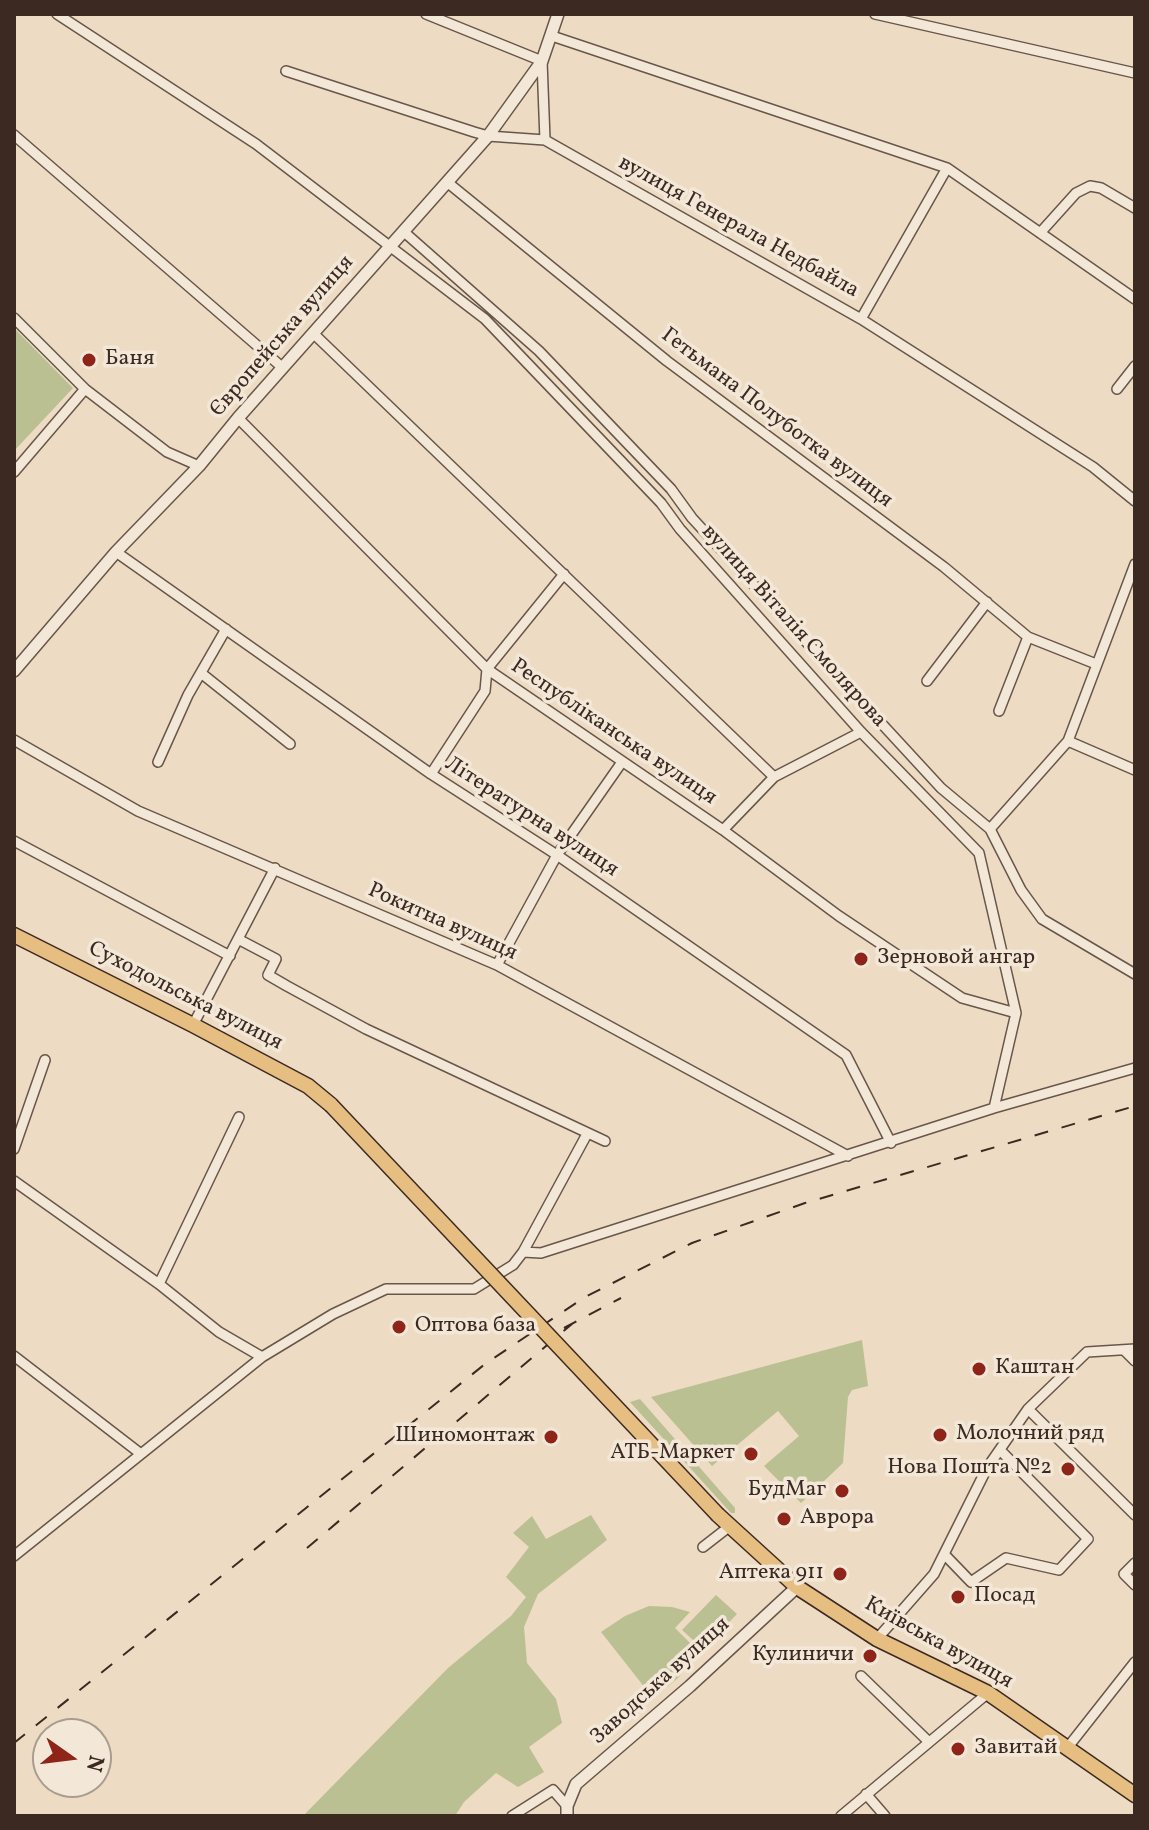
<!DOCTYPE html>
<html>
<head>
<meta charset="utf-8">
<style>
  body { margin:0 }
  #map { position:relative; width:1149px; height:1830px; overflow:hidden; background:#eddbc3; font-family:Vollkorn,serif }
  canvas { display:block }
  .frame { position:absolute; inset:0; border:16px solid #3c2a22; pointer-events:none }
  .north { position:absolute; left:32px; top:1718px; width:80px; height:80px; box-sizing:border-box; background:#f3e8d8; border:2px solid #aa9c8f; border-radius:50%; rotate:104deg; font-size:22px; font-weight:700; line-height:32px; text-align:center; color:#3c2a22 }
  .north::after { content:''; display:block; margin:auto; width:28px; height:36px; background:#8f2418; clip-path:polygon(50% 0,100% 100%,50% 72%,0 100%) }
</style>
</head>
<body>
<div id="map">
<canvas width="1149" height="1830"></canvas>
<div class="frame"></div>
<div class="north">N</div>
</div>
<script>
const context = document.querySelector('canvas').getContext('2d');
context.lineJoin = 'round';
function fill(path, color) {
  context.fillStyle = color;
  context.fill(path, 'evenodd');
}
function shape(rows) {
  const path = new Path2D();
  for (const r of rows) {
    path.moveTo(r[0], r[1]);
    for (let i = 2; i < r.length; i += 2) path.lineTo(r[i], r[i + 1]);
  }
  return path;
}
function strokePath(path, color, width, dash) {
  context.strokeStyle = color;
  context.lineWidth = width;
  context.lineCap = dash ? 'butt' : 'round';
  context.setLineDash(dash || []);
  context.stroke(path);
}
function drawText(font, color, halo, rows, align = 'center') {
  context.font = font + ' Vollkorn,serif';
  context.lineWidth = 7;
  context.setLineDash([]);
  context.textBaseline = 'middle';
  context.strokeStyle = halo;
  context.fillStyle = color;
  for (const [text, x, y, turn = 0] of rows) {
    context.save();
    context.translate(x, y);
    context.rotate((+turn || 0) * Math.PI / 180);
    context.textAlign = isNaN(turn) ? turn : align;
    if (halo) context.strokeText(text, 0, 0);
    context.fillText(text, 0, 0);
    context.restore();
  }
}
const green = shape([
  [14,328,73,388,14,451],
  [862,1340,868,1386,852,1390,848,1397,843,1463,801,1503,764,1466,799,1436,778,1411,712,1466,651,1397],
  [640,1399,735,1508,735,1513,731,1513,630,1402],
  [591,1515,607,1540,538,1594,524,1627,527,1663,556,1699,562,1723,529,1747,544,1772,518,1787,496,1773,464,1802,455,1816,303,1816,448,1668,511,1616,526,1597,506,1577,529,1547,513,1533,532,1516,546,1539],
  [716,1595,737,1614,703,1649,682,1630],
  [649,1606,672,1607,690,1612,675,1628,700,1653,678,1678,653,1698,601,1632,625,1616]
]);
const minor = shape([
  [57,14,256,144,485,319,661,503,680,529,861,732,979,853,1016,1013,994,1108],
  [426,14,542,61,545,140],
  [875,14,1135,73],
  [552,36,947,168,1135,299],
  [286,71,474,132,488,136,545,140,861,319,1093,467,1135,501],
  [14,135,283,368],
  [447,182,667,361,944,567,1028,637,1096,664],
  [403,231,539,351,671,489,692,518,941,788,990,829,1021,890,1042,919,1135,974],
  [1040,233,1076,193,1090,186,1101,188,1135,208],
  [14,318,85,389,167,452,199,466],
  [861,319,947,168],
  [314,334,774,777],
  [1117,389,1135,366],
  [238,418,487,669,723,830,839,916,962,998,1016,1013],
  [14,472,85,389],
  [116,552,431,774,557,855,846,1055,891,1143],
  [201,673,290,744],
  [927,681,987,602],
  [999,711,1028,637],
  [14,740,138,811,497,965,848,1156],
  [1068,741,1135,770],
  [158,762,188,695,226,629],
  [431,774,485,691,487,669,564,574],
  [990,829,1068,741,1135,564],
  [723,830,774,777,861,732],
  [14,841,230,956],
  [238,939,276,959,268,975,287,986,366,1029,605,1141],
  [497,965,557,855,622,762],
  [193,1025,275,868],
  [14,1149,45,1060],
  [14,1181,159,1284,219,1332,262,1357],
  [523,1252,587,1134],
  [159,1284,239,1117],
  [1124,1350,1135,1361],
  [14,1356,141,1454],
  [1028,1409,1135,1515],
  [703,1547,730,1526],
  [944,1554,971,1582,1006,1558,1059,1570,1088,1539,1000,1450],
  [14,1556,262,1357,333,1314,386,1289,474,1289,513,1265,523,1252,541,1253,994,1108,1135,1068],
  [1135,1563,1124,1574,1135,1585],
  [877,1639,934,1574,987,1468,1028,1409,1087,1352,1135,1349],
  [861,1676,929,1742],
  [1068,1747,1135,1662],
  [866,1794,885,1816],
  [512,1816,553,1790,567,1806],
  [841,1816,988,1693]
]);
const tertiary = shape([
  [14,671,116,552,199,466,238,418,488,136,542,61,558,14],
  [567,1816,567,1806,576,1784,690,1686,797,1587]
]);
const primary = shape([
  [14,935,193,1025,308,1086,331,1105],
  [718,1515,797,1587,877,1639,988,1693,1135,1795]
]);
const rail = shape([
  [564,1328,621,1298],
  [307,1548,572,1324],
  [14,1743,485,1364,585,1297,692,1243,805,1203,1135,1106]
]);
const primaryBridge = shape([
  [331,1105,718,1515]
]);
const markers = [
  [89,360,8,"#8f2418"],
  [861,959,8,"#8f2418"],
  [399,1327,8,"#8f2418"],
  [979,1369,8,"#8f2418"],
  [940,1435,8,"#8f2418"],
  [551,1437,8,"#8f2418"],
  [751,1454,8,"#8f2418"],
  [1068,1469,8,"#8f2418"],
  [842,1491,8,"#8f2418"],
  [784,1519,8,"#8f2418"],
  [840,1574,8,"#8f2418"],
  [958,1597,8,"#8f2418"],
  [870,1656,8,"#8f2418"],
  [958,1749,8,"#8f2418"]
];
const streetNames = [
  ["вулиця Генерала Недбайла",738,228,29],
  ["Європейська вулиця",283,337,-49],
  ["Гетьмана Полуботка вулиця",776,419,37],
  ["вулиця Віталія Смолярова",793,627,48],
  ["Республіканська вулиця",613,733,34],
  ["Літературна вулиця",531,818,33],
  ["Рокитна вулиця",442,923,24],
  ["Суходольська вулиця",185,997,27],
  ["Київська вулиця",938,1644,29],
  ["Заводська вулиця",661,1682,-42]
];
const poiNames = [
  ["Баня",105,360],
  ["Зерновой ангар",877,959],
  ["Оптова база",415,1327],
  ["Каштан",995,1369],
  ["Молочний ряд",956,1435],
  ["Шиномонтаж",535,1437,"right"],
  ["АТБ-Маркет",735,1454,"right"],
  ["Нова Пошта №2",1052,1469,"right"],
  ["БудМаг",826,1491,"right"],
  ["Аврора",800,1519],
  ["Аптека 911",824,1574,"right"],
  ["Посад",974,1597],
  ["Кулиничи",854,1656,"right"],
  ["Завитай",974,1749]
];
fill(green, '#bac092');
strokePath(minor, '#68564a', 12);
strokePath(tertiary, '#68564a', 14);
strokePath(primary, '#3c2a22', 17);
strokePath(minor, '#f3e8d8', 9);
strokePath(tertiary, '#f3e8d8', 11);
strokePath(primary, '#e6be82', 14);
strokePath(rail, '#3c2a22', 2, [14, 14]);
strokePath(primaryBridge, '#3c2a22', 17, []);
strokePath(primaryBridge, '#e6be82', 14);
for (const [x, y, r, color] of markers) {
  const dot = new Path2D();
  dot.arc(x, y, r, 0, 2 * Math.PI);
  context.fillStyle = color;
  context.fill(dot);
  strokePath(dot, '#f3e8d8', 3);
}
drawText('22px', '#3c2a22', '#f3e8d8', streetNames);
drawText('22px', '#3c2a22', '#f3e8d8', poiNames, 'left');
</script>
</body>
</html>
